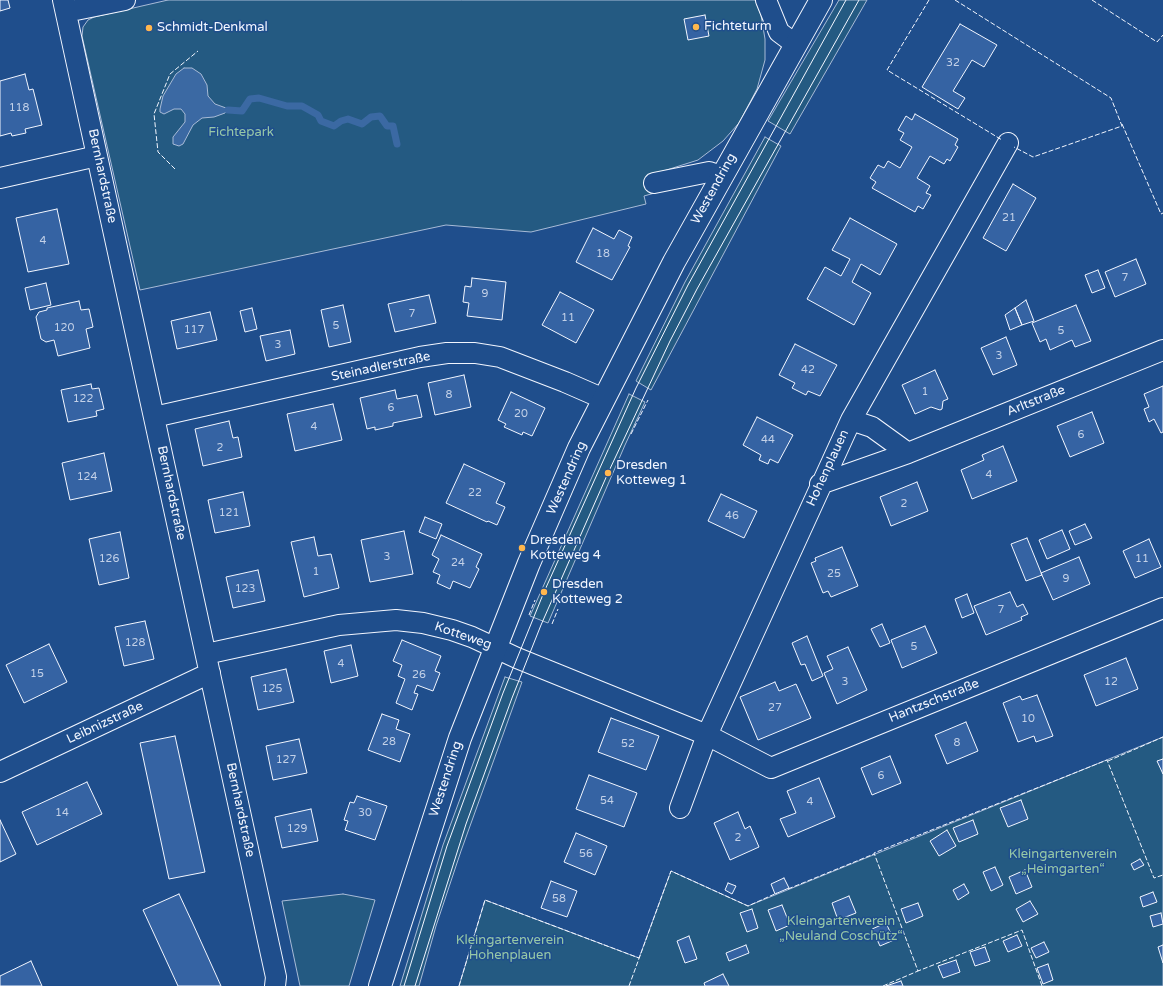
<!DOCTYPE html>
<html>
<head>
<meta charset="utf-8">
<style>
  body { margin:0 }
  canvas { display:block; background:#1f4e8c }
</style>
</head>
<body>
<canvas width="1163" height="986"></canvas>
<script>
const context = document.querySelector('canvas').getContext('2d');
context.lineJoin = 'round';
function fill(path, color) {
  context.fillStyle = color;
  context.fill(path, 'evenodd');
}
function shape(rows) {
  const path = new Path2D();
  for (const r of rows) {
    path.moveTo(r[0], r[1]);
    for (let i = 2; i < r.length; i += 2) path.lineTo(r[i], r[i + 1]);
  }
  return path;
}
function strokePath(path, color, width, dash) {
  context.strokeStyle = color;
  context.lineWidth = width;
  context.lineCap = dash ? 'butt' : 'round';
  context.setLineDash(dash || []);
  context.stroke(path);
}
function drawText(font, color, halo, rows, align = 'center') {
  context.font = font + ' "Varela Round",sans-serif';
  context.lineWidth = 3;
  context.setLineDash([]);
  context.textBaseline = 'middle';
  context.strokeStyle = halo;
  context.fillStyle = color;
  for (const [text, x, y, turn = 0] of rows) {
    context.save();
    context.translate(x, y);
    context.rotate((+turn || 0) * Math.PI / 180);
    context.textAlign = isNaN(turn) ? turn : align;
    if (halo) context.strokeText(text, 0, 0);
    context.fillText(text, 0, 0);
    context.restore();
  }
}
const green = shape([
  [168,0,755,0,761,15,765,39,765,60,757,89,739,123,723,141,698,160,654,174,658,192,644,196,646,204,531,232,446,225,140,290,82,36,83,27,88,20,94,17,168,0],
  [839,0,867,0,790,134,768,121,839,0],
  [765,137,781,146,651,390,636,381,685,282,765,137],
  [629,394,645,402,625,445,548,623,530,616,629,394],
  [505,677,522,682,461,851,436,926,419,986,400,986,443,845,505,677],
  [1163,737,1163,986,459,986,485,900,639,958,671,871,748,906,1163,737],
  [343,894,375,900,349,986,300,986,282,901,343,894]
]);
const water = shape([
  [184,68,192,68,201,74,207,85,208,96,215,104,226,108,228,110,225,113,214,117,202,118,193,125,183,144,179,146,173,144,173,137,185,122,185,114,181,109,174,109,164,114,160,112,160,109,163,96,176,74,184,68]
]);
const stream = shape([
  [228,110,242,111,250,99,259,98,287,106,302,106,318,115,321,121,334,126,341,121,348,119,362,124,371,117,380,116,387,126,393,126,397,144]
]);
const building = shape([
  [0,0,8,0,10,8,0,11,0,0],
  [705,15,709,36,688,40,684,19,705,15],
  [960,24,997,45,984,67,972,60,953,91,965,98,958,109,922,87,960,24],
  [25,74,29,90,33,89,42,125,25,129,26,133,12,136,11,133,0,136,0,81,25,74],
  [915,114,958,139,955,145,958,147,950,161,947,159,944,164,930,156,917,178,930,186,926,193,931,195,923,209,918,206,915,212,872,188,876,182,870,178,878,165,884,168,888,161,900,168,912,147,900,140,904,133,898,130,906,116,912,120,915,114],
  [1013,184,1036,198,1006,251,983,238,1013,184],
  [57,209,69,264,28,272,16,218,57,209],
  [850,218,897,244,880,275,861,264,852,282,871,293,854,325,807,299,825,267,841,276,850,259,832,250,850,218],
  [593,228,614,239,619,230,632,237,628,246,630,247,612,280,576,262,593,228],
  [1136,259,1146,284,1115,297,1105,272,1136,259],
  [1098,270,1105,288,1092,293,1085,275,1098,270],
  [472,278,506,282,502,320,467,316,469,303,463,302,465,286,471,287,472,278],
  [46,283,51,305,30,310,25,288,46,283],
  [560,292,594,310,576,343,542,325,560,292],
  [429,295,436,323,395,332,388,304,429,295],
  [1026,300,1034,321,1022,325,1015,308,1026,300],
  [79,301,81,310,89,309,93,327,86,329,90,348,58,356,54,340,46,342,41,339,36,317,39,312,47,310,47,308,79,301],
  [343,305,351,342,329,347,321,310,343,305],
  [1076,305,1091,341,1075,347,1072,340,1050,350,1046,339,1040,342,1032,323,1076,305],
  [252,308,257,329,245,332,240,311,252,308],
  [1015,308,1022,325,1010,330,1005,315,1015,308],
  [210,312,217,340,177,349,171,321,210,312],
  [290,330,295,354,266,361,260,336,290,330],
  [1006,337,1017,365,993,375,981,348,1006,337],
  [795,344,837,365,820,396,808,391,806,395,792,388,795,383,779,375,795,344],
  [935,370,948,399,943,401,942,409,940,410,931,407,915,414,902,385,935,370],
  [464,375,471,407,435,415,428,383,464,375],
  [91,384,92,389,99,388,104,409,96,411,97,416,68,422,61,390,91,384],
  [1163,386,1163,432,1161,433,1154,419,1149,422,1144,409,1149,407,1144,394,1163,386],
  [395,390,397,399,417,395,422,417,393,423,393,426,375,430,375,427,367,429,360,398,395,390],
  [511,392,545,408,532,436,523,432,522,435,504,427,506,424,498,420,511,392],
  [333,404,342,440,295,451,287,414,333,404],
  [1092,412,1104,443,1070,457,1057,426,1092,412],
  [757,417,793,435,778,463,770,459,768,464,759,460,761,455,743,445,757,417],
  [229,421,233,438,238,437,242,457,203,466,195,429,229,421],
  [1003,446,1017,481,972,499,961,470,984,460,982,455,1003,446],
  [104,453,112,491,70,500,62,463,104,453],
  [464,464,505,483,496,503,505,507,497,525,488,521,487,522,446,503,464,464],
  [917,482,928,511,891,526,880,497,917,482],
  [243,492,250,526,215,533,208,500,243,492],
  [721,494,757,511,744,538,708,521,721,494],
  [425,517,442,524,436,539,419,532,425,517],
  [1085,524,1092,538,1075,545,1069,531,1085,524],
  [1062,530,1070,549,1047,559,1039,540,1062,530],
  [404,531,413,574,370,582,361,540,404,531],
  [120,532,129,578,99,585,89,539,120,532],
  [441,535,482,554,476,567,479,569,470,588,453,581,450,589,437,583,440,575,433,572,439,559,432,555,441,535],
  [314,537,318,556,331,554,339,588,304,597,291,542,314,537],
  [1027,538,1042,575,1026,581,1011,544,1027,538],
  [1149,539,1161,567,1135,578,1123,551,1149,539],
  [842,547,858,586,831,597,828,591,823,593,811,563,816,561,815,558,842,547],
  [1079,557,1090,584,1053,600,1041,573,1079,557],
  [258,570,265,601,233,608,226,577,258,570],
  [1010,592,1017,607,1023,604,1028,614,1021,617,1022,620,986,635,974,606,1010,592],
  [967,594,974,613,962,618,955,599,967,594],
  [145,621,154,659,124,666,115,627,145,621],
  [882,624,890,643,880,647,871,629,882,624],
  [925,626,937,653,902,668,891,640,925,626],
  [807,636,823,676,812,681,805,664,801,665,792,643,807,636],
  [402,640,441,656,435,671,440,673,433,691,417,685,414,693,418,694,412,710,396,703,405,679,398,676,402,665,393,661,402,640],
  [49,644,67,682,24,703,6,665,49,644],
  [351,645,358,676,331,683,324,651,351,645],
  [848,647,867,690,837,704,824,673,833,669,827,656,848,647],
  [1126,658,1138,689,1096,706,1084,675,1126,658],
  [286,669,294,702,258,710,251,677,286,669],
  [775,682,779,691,796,684,811,718,758,740,740,697,775,682],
  [1037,695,1053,736,1036,742,1034,736,1018,742,1003,703,1020,696,1022,700,1037,695],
  [382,714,399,720,396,729,410,734,400,762,368,750,382,714],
  [611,718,659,736,646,770,598,752,611,718],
  [966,722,978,751,947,764,935,735,966,722],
  [175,736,205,872,169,879,140,743,175,736],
  [299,739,307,773,273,780,266,746,299,739],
  [890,756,901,783,872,795,861,768,890,756],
  [1163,759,1163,774,1157,761,1163,759],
  [589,775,637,793,624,827,576,809,589,775],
  [819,778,835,817,788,837,780,819,796,813,787,791,819,778],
  [87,782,102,814,37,845,22,812,87,782],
  [357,796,387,806,375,840,345,830,348,821,344,820,350,802,354,803,357,796],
  [1021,800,1028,819,1008,827,1000,808,1021,800],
  [311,809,318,841,282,848,275,817,311,809],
  [738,812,745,829,750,826,759,847,730,860,714,823,738,812],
  [0,820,16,854,0,862,0,820],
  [973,820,978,834,959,842,953,828,973,820],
  [947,830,956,846,939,856,930,841,947,830],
  [576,833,607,846,595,875,564,862,576,833],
  [1140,859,1144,865,1134,870,1131,864,1140,859],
  [995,867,1003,885,991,891,983,872,995,867],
  [1025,870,1032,887,1016,894,1009,877,1025,870],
  [784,878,789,888,775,894,771,884,784,878],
  [551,881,577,891,567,917,541,908,551,881],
  [728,883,736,886,732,894,725,890,728,883],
  [964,884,969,893,958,900,953,890,964,884],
  [1153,892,1157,902,1143,907,1140,897,1153,892],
  [179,894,193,924,221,986,178,986,143,910,179,894],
  [849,896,856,913,838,920,832,903,849,896],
  [1030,901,1038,914,1023,922,1016,909,1030,901],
  [918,903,923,916,906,923,901,909,918,903],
  [782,905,790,925,776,931,768,910,782,905],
  [752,909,758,928,747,932,740,913,752,909],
  [1161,913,1163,924,1153,927,1150,916,1161,913],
  [886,923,894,940,880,946,872,929,886,923],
  [1017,935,1022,946,1008,952,1003,941,1017,935],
  [689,936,697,959,685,963,677,941,689,936],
  [1044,942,1049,952,1036,958,1031,948,1044,942],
  [746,945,749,953,729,961,726,953,746,945],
  [1163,945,1163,963,1158,947,1163,945],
  [985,947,990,961,975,966,970,952,985,947],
  [956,960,960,972,943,978,938,966,956,960],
  [31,961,42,986,0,986,0,976,31,961],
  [1048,964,1053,980,1043,984,1037,968,1048,964],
  [723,974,729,986,705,986,704,983,723,974],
  [901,981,903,986,886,986,901,981]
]);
const street = shape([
  [63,0,276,977,275,986],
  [766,0,779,32,795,44],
  [66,12,125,0],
  [0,178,97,156],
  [654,183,709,172,721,176],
  [154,417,420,357,447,353,475,353,500,357,565,382,604,399],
  [851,420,872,427,908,453],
  [820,484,908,453,1163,350],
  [206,654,339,625,396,620,423,623,452,630,472,637,517,658,707,735,771,768,1163,608],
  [0,772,210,673],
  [680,808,707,735,851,420,1008,143]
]);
const secondary = shape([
  [380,986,460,738,529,563,579,448,674,262,821,0]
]);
const tram = shape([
  [404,986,447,846,503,693,544,592,636,388,688,285,846,0],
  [415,986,466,824,512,698,541,625,608,473,670,341,697,289,859,0]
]);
const fence = shape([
  [929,0,887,70,1002,140],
  [955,0,1111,98,1122,126,1033,157,1014,147],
  [1092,0,1157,42,1163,35],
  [1122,124,1161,214,1163,213],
  [175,169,158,152,154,114,170,74,198,51],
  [631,434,648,400],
  [529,615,535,600],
  [552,624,558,609],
  [1108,761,1163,737],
  [788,889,874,854],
  [459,986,485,900,639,958],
  [629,986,671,871,748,906,777,893],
  [883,986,918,971,918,970],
  [1042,986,1022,930,918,971,874,853,1107,760,1154,878,1163,875]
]);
const markers = [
  [696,27,4,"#ffb74d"],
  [149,28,4,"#ffb74d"],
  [608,473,4,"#ffb74d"],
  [522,548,4,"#ffb74d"],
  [544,592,4,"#ffb74d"]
];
const numberNames = [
  ["32",953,63],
  ["118",19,108],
  ["21",1009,218],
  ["4",43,241],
  ["18",603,254],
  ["7",1125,278],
  ["9",485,294],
  ["7",412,314],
  ["11",568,318],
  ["5",336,326],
  ["120",64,328],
  ["117",194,330],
  ["5",1061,331],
  ["3",278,345],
  ["3",999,356],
  ["42",808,370],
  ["1",925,392],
  ["8",449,395],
  ["122",83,399],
  ["6",391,408],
  ["20",521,414],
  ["4",314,427],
  ["6",1081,435],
  ["44",768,440],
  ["2",220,448],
  ["4",989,475],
  ["124",87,477],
  ["22",475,493],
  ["2",904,504],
  ["121",229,513],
  ["46",732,516],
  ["3",387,557],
  ["126",109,559],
  ["11",1142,559],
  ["24",458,563],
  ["1",316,572],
  ["25",834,574],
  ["9",1066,579],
  ["123",245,589],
  ["7",1001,610],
  ["128",135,643],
  ["5",914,647],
  ["4",341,664],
  ["15",37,674],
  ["26",419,675],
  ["3",845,682],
  ["12",1111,682],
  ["125",272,689],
  ["27",775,708],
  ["10",1028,719],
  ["28",389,742],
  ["8",957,743],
  ["52",628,744],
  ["127",286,760],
  ["6",881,776],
  ["54",607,801],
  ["4",810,802],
  ["14",62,813],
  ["30",365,813],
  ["129",297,829],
  ["2",738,838],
  ["56",586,854],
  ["58",559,899]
];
const poiNames = [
  ["Fichteturm",704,27],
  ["Schmidt-Denkmal",157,28],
  ["Dresden",616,466],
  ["Kotteweg 1",616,481],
  ["Dresden",530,541],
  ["Kotteweg 4",530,556],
  ["Dresden",552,585],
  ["Kotteweg 2",552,600]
];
const parkNames = [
  ["Fichtepark",241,133],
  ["Kleingartenverein",1063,855],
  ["„Heimgarten“",1063,870],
  ["Kleingartenverein",841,922],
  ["„Neuland Coschütz“",841,937],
  ["Kleingartenverein",510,941],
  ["Hohenplauen",510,956]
];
const streetNames = [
  ["Bernhardstraße",102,176,78],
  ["Westendring",714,189,-61],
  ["Steinadlerstraße",381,367,-12],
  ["Arltstraße",1036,401,-22],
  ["Hohenplauen",828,468,-65],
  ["Westendring",567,478,-66],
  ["Bernhardstraße",171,493,78],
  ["Kotteweg",463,636,19],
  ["Hantzschstraße",934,701,-22],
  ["Leibnizstraße",105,723,-25],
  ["Westendring",446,779,-72],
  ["Bernhardstraße",240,810,78]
];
fill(green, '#245a82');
strokePath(green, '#a8bbd7', 1);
fill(water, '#3b69a3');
strokePath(water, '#a8bbd7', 1);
strokePath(stream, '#3b69a3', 7);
fill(building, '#3563a3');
strokePath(building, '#f2f6ff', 1);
strokePath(street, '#f2f6ff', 22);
strokePath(secondary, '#f2f6ff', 24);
strokePath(street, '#1f4e8c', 20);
strokePath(secondary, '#1f4e8c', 22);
strokePath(tram, '#f2f6ff', 1);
strokePath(fence, '#f2f6ff', 1, [5, 2]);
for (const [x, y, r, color] of markers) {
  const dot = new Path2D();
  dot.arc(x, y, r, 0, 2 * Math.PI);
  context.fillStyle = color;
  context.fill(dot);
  strokePath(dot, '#1f4e8c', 1.5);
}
drawText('11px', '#c3d1e8', null, numberNames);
drawText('13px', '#f2f6ff', '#1f4e8c', poiNames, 'left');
drawText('13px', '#97c8a6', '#1f4e8c', parkNames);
drawText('13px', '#f2f6ff', '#1f4e8c', streetNames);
</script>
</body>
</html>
